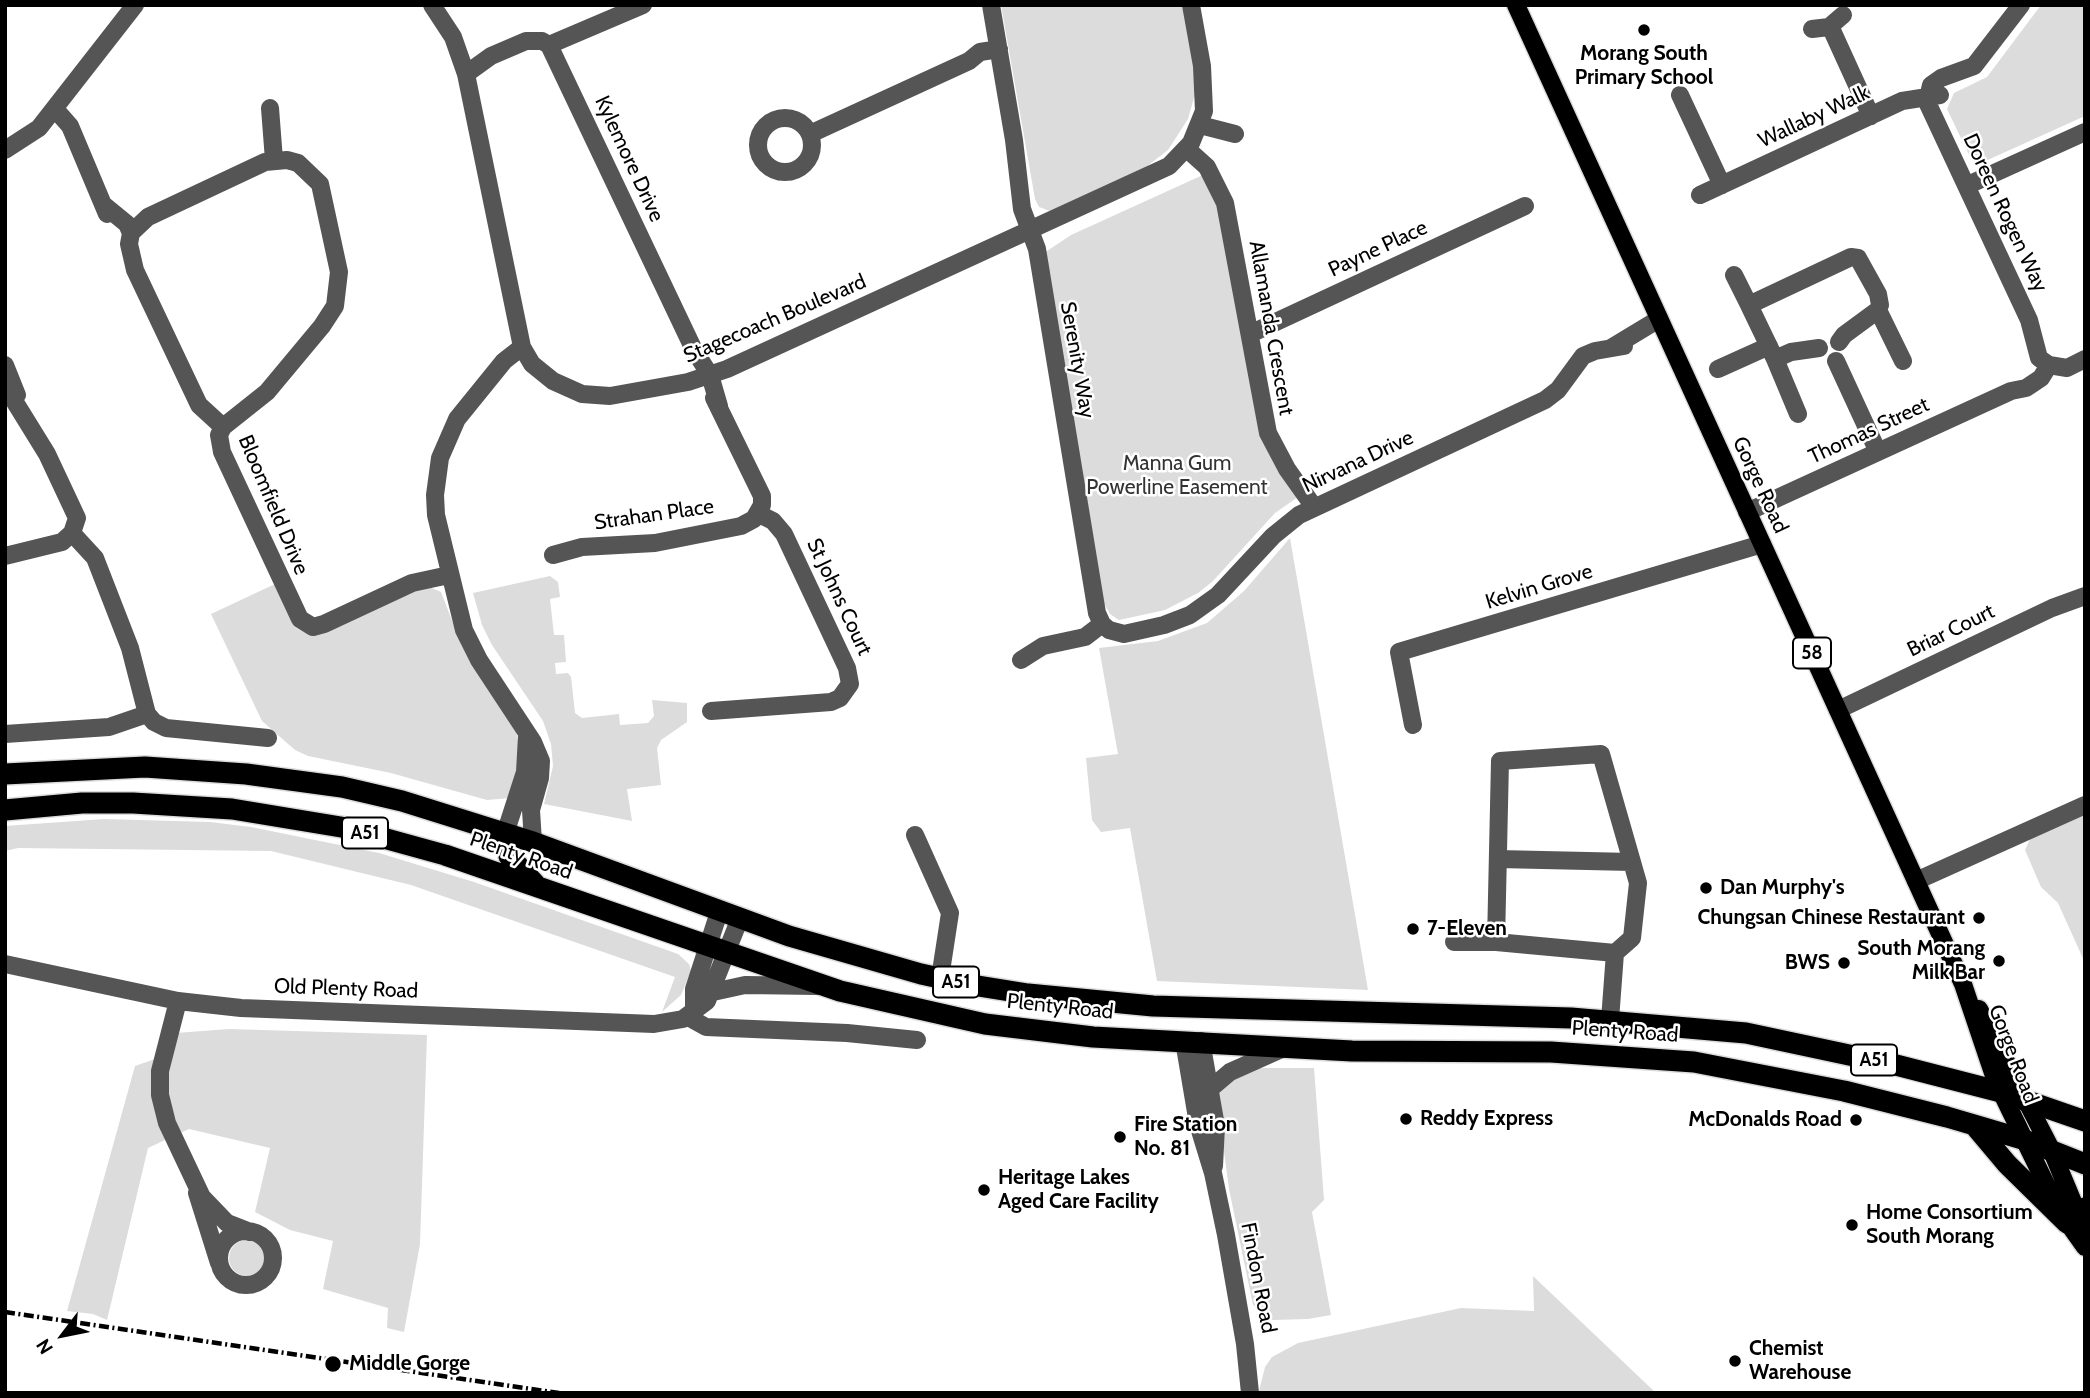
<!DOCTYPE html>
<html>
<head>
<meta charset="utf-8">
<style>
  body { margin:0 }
  #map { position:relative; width:2090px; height:1398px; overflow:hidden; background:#fff; font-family:Cabin,sans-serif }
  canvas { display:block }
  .frame { position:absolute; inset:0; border:7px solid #000; pointer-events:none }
  .north { position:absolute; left:28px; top:1300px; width:70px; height:70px; -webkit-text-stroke:5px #fff; paint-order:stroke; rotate:238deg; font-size:19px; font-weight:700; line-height:28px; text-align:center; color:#000 }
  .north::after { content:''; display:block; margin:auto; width:24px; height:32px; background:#000; clip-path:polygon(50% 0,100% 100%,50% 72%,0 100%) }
</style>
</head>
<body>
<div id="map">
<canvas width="2090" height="1398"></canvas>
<div class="frame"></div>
<div class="north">N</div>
</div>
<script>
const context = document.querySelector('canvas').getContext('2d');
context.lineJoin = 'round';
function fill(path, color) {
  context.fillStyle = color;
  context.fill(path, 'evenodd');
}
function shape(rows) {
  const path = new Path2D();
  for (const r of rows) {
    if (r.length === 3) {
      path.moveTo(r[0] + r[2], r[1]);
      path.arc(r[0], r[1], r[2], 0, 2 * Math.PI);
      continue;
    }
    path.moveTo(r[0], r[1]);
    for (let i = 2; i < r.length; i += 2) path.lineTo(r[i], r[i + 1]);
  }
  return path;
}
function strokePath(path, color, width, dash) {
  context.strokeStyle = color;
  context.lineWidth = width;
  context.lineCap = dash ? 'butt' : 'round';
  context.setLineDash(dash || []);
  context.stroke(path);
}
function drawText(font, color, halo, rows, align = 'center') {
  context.font = font + ' Cabin,sans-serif';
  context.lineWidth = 5;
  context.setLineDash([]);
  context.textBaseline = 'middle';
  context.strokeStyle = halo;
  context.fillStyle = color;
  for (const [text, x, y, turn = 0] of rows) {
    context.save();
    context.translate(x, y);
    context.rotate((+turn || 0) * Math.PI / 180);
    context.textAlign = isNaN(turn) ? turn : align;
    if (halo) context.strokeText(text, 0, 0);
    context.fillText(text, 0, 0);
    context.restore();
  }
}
const green = shape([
  [1001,5,1184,5,1196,77,1195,94,1188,119,1168,150,1146,167,1050,211,1039,207,1035,199],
  [2041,5,2085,5,2085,116,1981,163,1971,159,1947,109,1954,93,1987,77],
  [1205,174,1216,199,1258,423,1298,497,1275,513,1213,581,1198,593,1165,610,1119,620,1110,614,1102,600,1044,253,1071,235],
  [1290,538,1368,990,1157,981,1130,828,1101,832,1092,820,1086,758,1118,754,1099,648,1158,641,1207,623,1244,591],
  [550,576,558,582,560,597,550,599,554,635,564,635,566,662,555,663,556,674,568,673,571,677,575,713,582,718,619,714,620,725,648,723,654,716,652,700,687,703,687,722,661,740,657,748,661,785,627,789,632,821,544,804,553,766,551,744,543,721,492,645,482,625,473,593],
  [275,584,296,628,310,635,317,635,413,589,427,586,441,592,460,641,517,734,521,764,510,798,487,800,391,773,308,756,295,750,262,721,211,614],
  [2085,812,2085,963,2058,903,2041,887,2025,850,2030,839],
  [104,819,210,822,251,827,379,853,474,882,678,954,689,964,691,971,681,995,662,1012,675,977,411,885,271,851,18,848,5,851,5,826],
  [229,1029,427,1035,420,1244,404,1332,387,1328,388,1308,323,1289,333,1241,290,1230,255,1212,270,1148,189,1129,180,1133,169,1105,166,1079,176,1033],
  [155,1059,165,1140,148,1148,107,1320,93,1314,67,1311,135,1066],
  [1261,1068,1314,1068,1324,1200,1312,1212,1331,1315,1308,1319,1273,1320,1264,1317,1253,1305,1229,1189,1218,1106,1219,1091,1240,1073],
  [247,1258,18],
  [1533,1276,1656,1393,1256,1393,1259,1391,1265,1367,1272,1357,1298,1343,1461,1308,1534,1311]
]);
const minor = shape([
  [432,5,453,37,466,74,522,347,532,364,553,381,582,394,610,396,688,382,727,369,1169,166,1191,143,1204,111,1202,66,1191,5],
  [991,5,1014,140,1022,209,1037,249,1097,613,1102,624],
  [2021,5,1974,66,1941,78,1931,85,1927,102,2029,320,2039,358,2049,365],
  [1830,26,1871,116],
  [1812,29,1829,27,1843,15],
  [549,45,643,5],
  [466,74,491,56,526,41,542,41,549,45,694,350,710,375,719,406],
  [1680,95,1722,185],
  [270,108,274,160],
  [55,109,70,126,107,214],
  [785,145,27],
  [1200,125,1235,134],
  [810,134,969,61,980,52,999,49],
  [1187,149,1207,167,1225,203,1268,433,1287,469,1314,507],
  [5,150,39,128,135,5],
  [1968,185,2085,132],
  [1700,195,1902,101,1940,95],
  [105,206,127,224,131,233,129,244,135,270,199,405,223,427,219,435,222,452,300,619,313,627,324,624,412,583,449,575],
  [131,233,148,217,265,162,287,160,298,163,320,184,339,272,335,306,322,326,267,392,223,427],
  [1734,275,1749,305],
  [1878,310,1903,361],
  [1250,334,1525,206],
  [522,347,504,361,457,419,440,458,435,495,436,515,464,630,479,660,533,742,541,761,540,778,531,810,533,842],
  [1611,348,1659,319],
  [1819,348,1791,352,1775,359,1749,305,1851,257,1858,258,1878,294,1880,305,1878,310,1844,335,1839,342],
  [1775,359,1798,414],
  [1836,361,1878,452],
  [5,365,17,395],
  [1718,369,1769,346],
  [5,386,47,454,77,518,72,533,62,542,5,556],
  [1747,512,2011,391,2026,388,2041,378,2049,365,2067,368,2085,359],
  [72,533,95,558,130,648,147,714],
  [553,555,582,547,655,543,741,526,754,519,762,505,762,496,714,398],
  [1021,660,1043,646,1085,637,1102,624,1109,630,1124,634,1164,625,1190,615,1218,595,1273,536,1299,515,1545,400,1558,390,1583,356,1595,351,1624,346],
  [1838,710,2052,608,2085,596],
  [711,711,831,702,840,698,850,684,847,668,784,534,773,521,759,514],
  [1413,725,1399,652,1762,544],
  [5,734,109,727,147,714,154,722,166,728,268,738],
  [505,834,525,772,527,736],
  [915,835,950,913,940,978],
  [1498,859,1632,862],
  [1916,881,2085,805],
  [1454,942,1496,942],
  [5,964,178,1001,241,1008,654,1024,683,1019,707,1001,740,918],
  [713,992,745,985,817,986],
  [178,1001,160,1071,160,1095,167,1123,202,1197,227,1223,250,1232],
  [694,1011,694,989,719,912],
  [688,1017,706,1027,847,1033,917,1040],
  [1610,1020,1615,953,1632,938,1638,883,1601,754,1500,761,1496,942,1615,953],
  [1184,1041,1198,1124,1213,1173,1226,1235,1245,1344,1250,1393],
  [1201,1041,1216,1126,1214,1166],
  [1210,1089,1230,1072,1286,1047],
  [197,1193,219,1263],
  [246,1258,27]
]);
const major = shape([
  [1516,5,1963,984,1995,1079,2058,1209,2085,1247],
  [1979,1009,2051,1149,2083,1226]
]);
const highway = shape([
  [5,774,145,767,246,774,342,787,402,801,533,842,789,936,921,974,972,985,1028,994,1153,1006,1571,1018,1746,1033,1896,1065,2001,1092,2085,1121],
  [5,810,82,803,133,803,232,809,347,828,445,855,840,991,985,1024,1093,1037,1352,1051,1551,1052,1694,1062,1844,1091,1947,1117,2022,1139,2085,1164],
  [505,834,509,856,535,884],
  [1975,1126,2007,1164,2067,1223],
  [2081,1215,2085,1208]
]);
const rail = shape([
  [5,1312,559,1393]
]);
const markers = [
  [1644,30,7,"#000"],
  [1706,888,7,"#000"],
  [1979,918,7,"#000"],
  [1413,929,7,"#000"],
  [1999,961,7,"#000"],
  [1844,963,7,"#000"],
  [1406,1119,7,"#000"],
  [1856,1120,7,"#000"],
  [1120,1137,7,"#000"],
  [984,1190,7,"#000"],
  [1852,1225,7,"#000"],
  [1735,1361,7,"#000"],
  [333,1364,9,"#000"]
];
const shields = [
  [1812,653,38],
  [365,833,46],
  [956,982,46],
  [1874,1060,46]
];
const shieldNames = [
  ["58",1812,653],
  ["A51",365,833],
  ["A51",956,982],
  ["A51",1874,1060]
];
const poiNames = [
  ["Morang South",1644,54,"center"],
  ["Primary School",1644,78,"center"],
  ["Dan Murphy's",1720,888],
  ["Chungsan Chinese Restaurant",1965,918,"right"],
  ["7-Eleven",1427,929],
  ["South Morang",1985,949,"right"],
  ["Milk Bar",1985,973,"right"],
  ["BWS",1830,963,"right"],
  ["Reddy Express",1420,1119],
  ["McDonalds Road",1842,1120,"right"],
  ["Fire Station",1134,1125],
  ["No. 81",1134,1149],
  ["Heritage Lakes",998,1178],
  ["Aged Care Facility",998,1202],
  ["Home Consortium",1866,1213],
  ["South Morang",1866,1237],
  ["Chemist",1749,1349],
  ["Warehouse",1749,1373],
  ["Middle Gorge",349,1364]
];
const streetNames = [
  ["Wallaby Walk",1814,117,-25],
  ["Kylemore Drive",629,159,65],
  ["Doreen Rogen Way",2005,213,65],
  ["Payne Place",1378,249,-25],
  ["Stagecoach Boulevard",775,319,-23],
  ["Allamanda Crescent",1271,328,80],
  ["Serenity Way",1077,360,80],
  ["Thomas Street",1869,431,-25],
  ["Nirvana Drive",1358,462,-25],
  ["Gorge Road",1760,485,65],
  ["Bloomfield Drive",273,505,67],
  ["Strahan Place",654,515,-8],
  ["Kelvin Grove",1539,587,-17],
  ["St Johns Court",839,597,65],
  ["Briar Court",1951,631,-26],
  ["Plenty Road",521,856,19],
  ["Old Plenty Road",346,989,2],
  ["Plenty Road",1060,1007,6],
  ["Plenty Road",1625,1032,4],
  ["Gorge Road",2013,1054,69],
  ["Findon Road",1258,1278,79]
];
const parkNames = [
  ["Manna Gum",1177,464],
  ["Powerline Easement",1177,488]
];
fill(green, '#dcdcdc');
strokePath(major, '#dbdbdb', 21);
strokePath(highway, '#dbdbdb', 24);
strokePath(minor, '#555', 18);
strokePath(major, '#000', 18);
strokePath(highway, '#000', 21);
strokePath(rail, '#000', 4.5, [10, 3.5, 2, 3.5]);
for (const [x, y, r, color] of markers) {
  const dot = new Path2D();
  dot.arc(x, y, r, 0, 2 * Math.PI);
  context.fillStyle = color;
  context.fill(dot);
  strokePath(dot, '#fff', 2.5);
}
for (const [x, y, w] of shields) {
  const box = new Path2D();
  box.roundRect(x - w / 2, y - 15.5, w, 31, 5);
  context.fillStyle = '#fff';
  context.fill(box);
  strokePath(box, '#000', 2);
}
drawText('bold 19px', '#000', null, shieldNames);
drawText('bold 21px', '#000', '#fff', poiNames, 'left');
drawText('21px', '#000', '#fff', streetNames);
drawText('21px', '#333', '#fff', parkNames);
</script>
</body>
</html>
